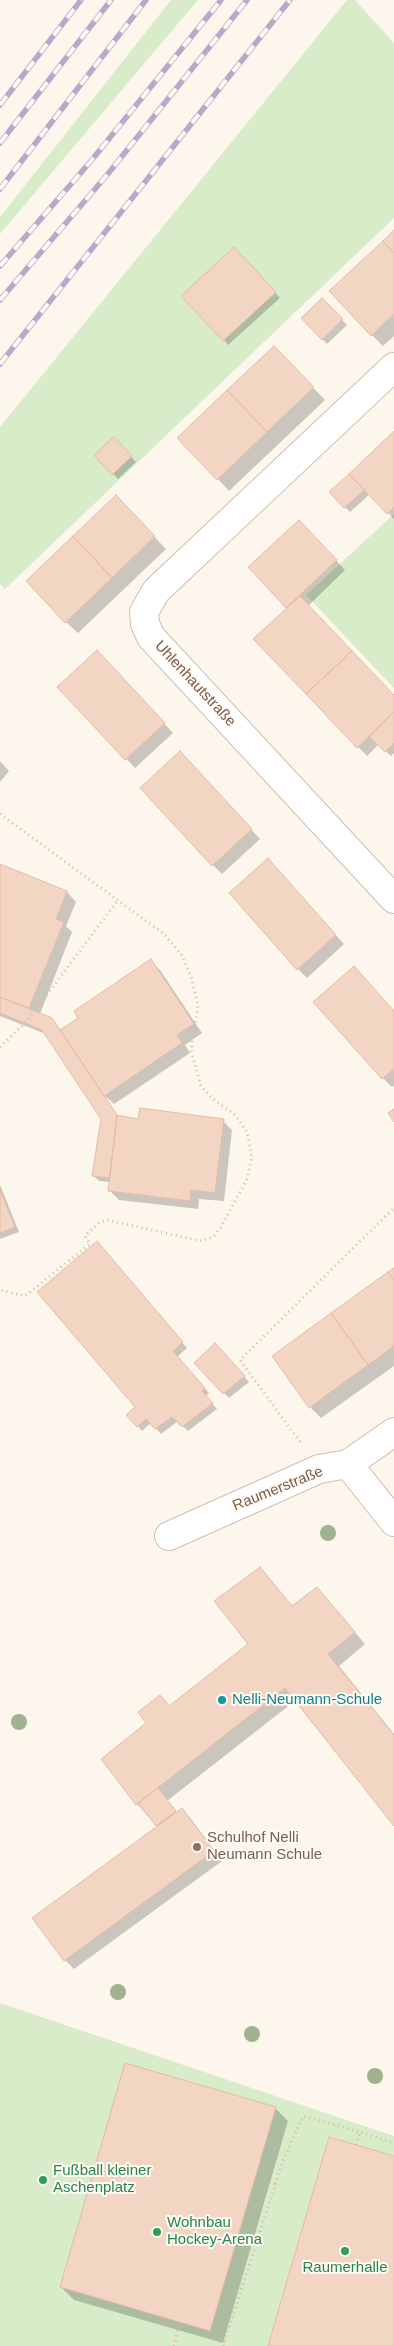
<!DOCTYPE html>
<html>
<head>
<meta charset="utf-8">
<style>
  body { margin:0 }
  canvas { display:block; background:#fdf6ec }
</style>
</head>
<body>
<canvas width="394" height="2346"></canvas>
<script>
const context = document.querySelector('canvas').getContext('2d');
context.lineJoin = 'round';
function fill(path, color) {
  context.fillStyle = color;
  context.fill(path, 'evenodd');
}
function shape(rows) {
  const path = new Path2D();
  for (const r of rows) {
    path.moveTo(r[0], r[1]);
    for (let i = 2; i < r.length; i += 2) path.lineTo(r[i], r[i + 1]);
  }
  return path;
}
function strokePath(path, color, width, dash) {
  context.strokeStyle = color;
  context.lineWidth = width;
  context.lineCap = dash ? 'butt' : 'round';
  context.setLineDash(dash || []);
  context.stroke(path);
}
function drawText(font, color, halo, rows, align = 'center') {
  context.font = font + ' Arial,sans-serif';
  context.lineWidth = 4;
  context.setLineDash([]);
  context.textBaseline = 'middle';
  context.strokeStyle = halo;
  context.fillStyle = color;
  for (const [text, x, y, turn = 0] of rows) {
    context.save();
    context.translate(x, y);
    context.rotate((+turn || 0) * Math.PI / 180);
    context.textAlign = isNaN(turn) ? turn : align;
    if (halo) context.strokeText(text, 0, 0);
    context.fillText(text, 0, 0);
    context.restore();
  }
}
const green = shape([
  [171,0,198,0,0,234,0,217],
  [347,0,355,0,394,43,394,218,5,589,0,584,0,427],
  [394,514,394,688,306,595],
  [0,2003,394,2136,394,2346,0,2346]
]);
const shadow = shape([
  [394,232,394,336,383,346,372,335],
  [239,254,280,298,228,345,224,340],
  [322,300,347,325,327,344,303,318],
  [285,359,325,400,229,491,218,479],
  [394,433,394,519,370,494,350,512,330,492],
  [114,439,136,462,118,479,96,455],
  [127,508,166,549,78,633,66,622],
  [308,530,345,570,308,606,394,696,394,753,391,756,379,744,367,756,255,639,288,608,250,567],
  [106,661,173,733,135,768,59,687],
  [0,761,9,771,0,782],
  [189,762,260,839,222,874,213,865],
  [0,866,67,892,76,902,66,926,72,932,40,1014,51,1019,61,1031,80,1018,151,961,160,970,202,1033,185,1045,190,1053,114,1104,105,1096,118,1117,139,1120,223,1121,232,1130,224,1201,199,1199,198,1209,119,1200,110,1191,111,1182,99,1181,94,1176,102,1118,46,1034,0,1016],
  [277,869,344,944,307,978,298,969],
  [314,1002,394,1012,394,1086,392,1087,383,1078],
  [0,1185,19,1232,0,1239],
  [102,1248,187,1348,177,1357,209,1393,206,1396,217,1409,188,1431,178,1421,161,1434,151,1423,142,1431,138,1426,137,1407],
  [394,1269,394,1366,321,1418,310,1407],
  [220,1350,249,1382,229,1398,195,1363],
  [259,1568,293,1607,317,1588,365,1644,339,1666,394,1734,394,1824,296,1700,167,1801,177,1813,182,1810,191,1819,222,1861,74,1969,65,1960,159,1827,137,1804,148,1723,160,1697,170,1706,249,1644],
  [275,2108,288,2121,223,2343,74,2300,61,2287]
]);
const building = shape([
  [394,230,394,253,383,241,394,230],
  [383,241,394,253,394,314,371,336,329,291,383,241],
  [234,247,276,292,223,341,181,296,234,247],
  [322,298,343,319,322,340,301,318,322,298],
  [274,346,314,387,267,432,227,390,274,346],
  [227,390,267,432,217,480,177,438,227,390],
  [394,431,394,507,387,514,349,474,394,431],
  [114,437,132,456,112,475,94,455,114,437],
  [349,474,364,490,344,508,329,492,349,474],
  [116,495,155,536,112,578,73,536,116,495],
  [299,520,337,560,286,608,248,567,299,520],
  [73,536,112,578,65,623,26,581,73,536],
  [300,596,352,651,306,694,253,639,300,596],
  [97,650,165,723,125,760,57,687,97,650],
  [352,651,394,695,394,712,357,748,306,694,352,651],
  [394,712,394,743,385,752,369,736,394,712],
  [180,751,252,829,212,866,140,788,180,751],
  [268,858,336,935,297,970,229,893,268,858],
  [0,864,67,891,56,919,64,922,29,1008,0,997,0,864],
  [151,959,194,1024,177,1035,182,1043,104,1096,60,1030,78,1018,74,1011,151,959],
  [354,966,394,1011,394,1069,382,1079,313,1002,354,966],
  [0,997,52,1018,117,1115,110,1178,92,1176,101,1119,42,1030,0,1013,0,997],
  [140,1108,224,1119,215,1193,191,1190,190,1201,108,1191,117,1115,138,1119,140,1108],
  [394,1109,394,1122,388,1113,394,1109],
  [0,1190,15,1227,0,1233,0,1190],
  [97,1241,183,1342,173,1351,205,1388,202,1391,213,1403,182,1427,172,1417,155,1429,146,1419,137,1427,126,1415,135,1407,37,1292,97,1241],
  [394,1268,394,1280,388,1272,394,1268],
  [388,1272,394,1280,394,1346,368,1365,331,1313,388,1272],
  [331,1313,368,1365,309,1408,272,1356,331,1313],
  [215,1343,245,1376,223,1394,194,1363,215,1343],
  [260,1567,292,1606,317,1587,355,1632,328,1654,394,1735,394,1826,285,1688,136,1805,101,1759,146,1723,138,1712,160,1695,169,1706,248,1644,214,1601,260,1567],
  [158,1788,176,1811,156,1826,138,1803,158,1788],
  [182,1808,214,1851,64,1961,32,1918,182,1808],
  [125,2063,276,2107,210,2331,60,2287,125,2063],
  [329,2137,394,2156,394,2346,268,2346,329,2137]
]);
const path = shape([
  [0,814,164,934,181,954,191,976,198,1005,191,1050,201,1086,213,1099,235,1115,247,1132,252,1157,247,1179,221,1227,213,1237,200,1241,108,1220,100,1222,85,1236,90,1244,25,1296,0,1290],
  [0,1047,28,1020,118,900],
  [300,1442,240,1360,394,1208],
  [356,2145,360,2132,394,2143],
  [255,2177,276,2184],
  [174,2346,180,2322],
  [223,2346,283,2161,303,2116,360,2132]
]);
const minor = shape([
  [394,367,156,591,144,612,145,624,151,637,394,899],
  [348,1464,394,1522],
  [169,1536,319,1469,348,1464,394,1432]
]);
const rail = shape([
  [0,105,81,0],
  [0,143,111,0],
  [0,189,146,0],
  [0,266,91,161,221,0],
  [0,300,107,175,247,0],
  [0,364,290,0]
]);
const trees = [
  [328,1533],
  [19,1722],
  [118,1992],
  [252,2034],
  [375,2076]
];
const markers = [
  [222,1700,5,"#0f9aa8"],
  [197,1847,5,"#8d6e63"],
  [43,2180,5,"#2e9e5b"],
  [157,2232,5,"#2e9e5b"],
  [345,2251,5,"#2e9e5b"]
];
const streetNames = [
  ["Uhlenhautstraße",195,684,47],
  ["Raumerstraße",278,1489,-22]
];
const cultureNames = [
  ["Nelli-Neumann-Schule",232,1700]
];
const educationNames = [
  ["Schulhof Nelli",207,1838],
  ["Neumann Schule",207,1855]
];
const leisureNames = [
  ["Fußball kleiner",53,2171],
  ["Aschenplatz",53,2188],
  ["Wohnbau",167,2223],
  ["Hockey-Arena",167,2240],
  ["Raumerhalle",345,2268,"center"]
];
fill(green, '#d8ecc9');
fill(shadow, '#0003');
fill(building, '#f3d5c3');
strokePath(building, '#e6bba3', 1);
strokePath(minor, '#d1beb0', 30);
strokePath(path, '#d9b8a5', 3, [1, 4]);
strokePath(minor, '#fff', 28);
strokePath(rail, '#b9a8c9', 5.5);
strokePath(rail, '#fffaf3', 4, [11]);
context.fillStyle = '#a0b28e';
for (const [x, y] of trees) {
  context.beginPath();
  context.arc(x, y, 8, 0, 2 * Math.PI);
  context.fill();
}
for (const [x, y, r, color] of markers) {
  const dot = new Path2D();
  dot.arc(x, y, r, 0, 2 * Math.PI);
  context.fillStyle = color;
  context.fill(dot);
  strokePath(dot, '#fffaf3', 2);
}
drawText('15px', '#7a5c4d', '#fffaf3', streetNames);
drawText('15px', '#0d838f', '#fffaf3', cultureNames, 'left');
drawText('15px', '#785e54', '#fffaf3', educationNames, 'left');
drawText('15px', '#27864d', '#fffaf3', leisureNames, 'left');
</script>
</body>
</html>
